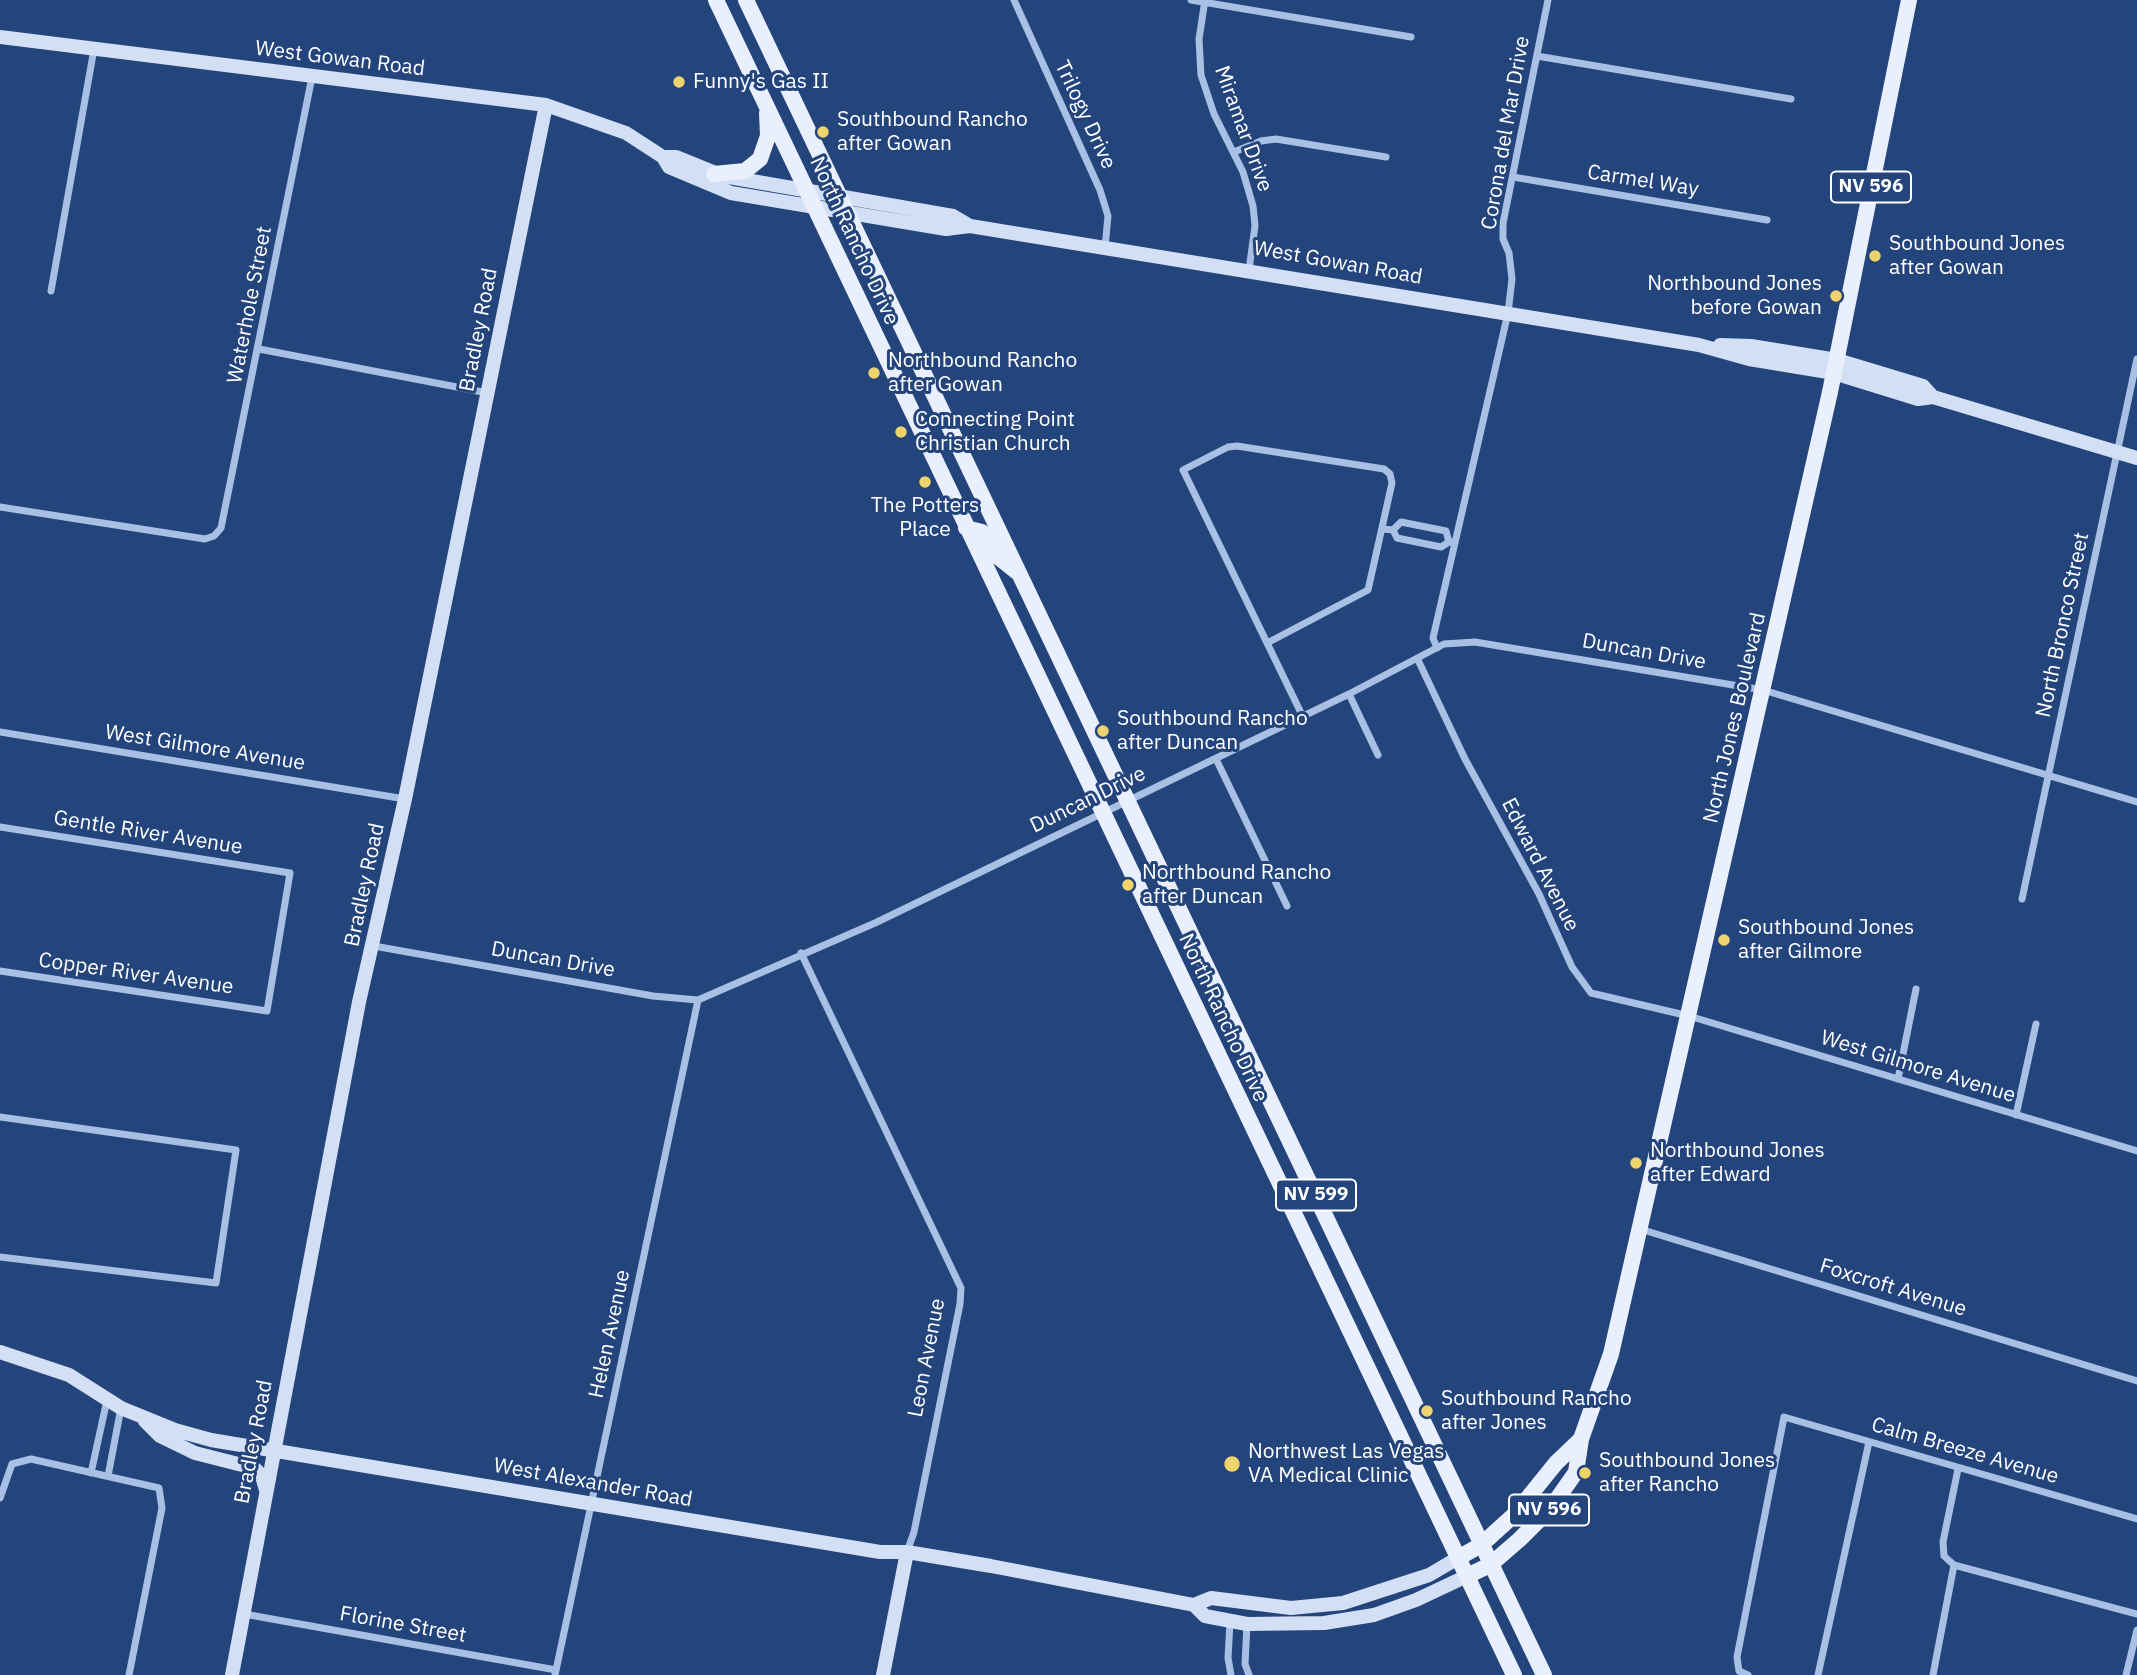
<!DOCTYPE html>
<html>
<head>
<meta charset="utf-8">
<style>
  body { margin:0 }
  canvas { display:block; background:#24447c }
</style>
</head>
<body>
<canvas width="2137" height="1675"></canvas>
<script>
const context = document.querySelector('canvas').getContext('2d');
context.lineJoin = 'round';
function shape(rows) {
  const path = new Path2D();
  for (const r of rows) {
    path.moveTo(r[0], r[1]);
    for (let i = 2; i < r.length; i += 2) path.lineTo(r[i], r[i + 1]);
  }
  return path;
}
function strokePath(path, color, width, dash) {
  context.strokeStyle = color;
  context.lineWidth = width;
  context.lineCap = dash ? 'butt' : 'round';
  context.setLineDash(dash || []);
  context.stroke(path);
}
function drawText(font, color, halo, rows, align = 'center') {
  context.font = font + ' "IBM Plex Sans",sans-serif';
  context.lineWidth = 6;
  context.setLineDash([]);
  context.textBaseline = 'middle';
  context.strokeStyle = halo;
  context.fillStyle = color;
  for (const [text, x, y, turn = 0] of rows) {
    context.save();
    context.translate(x, y);
    context.rotate((+turn || 0) * Math.PI / 180);
    context.textAlign = isNaN(turn) ? turn : align;
    if (halo) context.strokeText(text, 0, 0);
    context.fillText(text, 0, 0);
    context.restore();
  }
}
const street = shape([
  [1014,0,1100,190,1108,216,1105,248],
  [1191,0,1411,37],
  [1205,0,1199,39,1201,75,1214,114,1243,172,1253,206,1255,226,1249,270],
  [1537,56,1791,99],
  [1234,152,1261,141,1276,139,1386,157],
  [1513,177,1767,220],
  [51,291,94,49],
  [259,349,488,393],
  [0,507,205,539,214,536,221,528,312,77],
  [1383,529,1393,530,1397,538,1441,547,1449,542,1455,543],
  [1393,530,1401,522,1446,531,1449,542],
  [1269,642,1368,590,1392,483,1390,474,1384,469,1237,446,1228,447,1183,470,1303,717],
  [1437,648,1433,638,1508,313,1512,279,1509,253,1503,239,1503,223,1548,0],
  [1418,660,1465,759,1539,894,1572,967,1591,993,1689,1016,2137,1151],
  [1349,694,1378,755],
  [0,732,405,799],
  [1216,759,1287,906],
  [0,827,290,873,267,1011,0,971],
  [2022,899,2137,359],
  [374,946,653,996,698,1000,875,923,1349,694,1444,644,1475,642,1763,690,2137,802],
  [801,953,961,1288,960,1304,914,1532,907,1552],
  [1898,1079,1916,989],
  [2016,1115,2036,1024],
  [0,1117,236,1150,216,1283,0,1257],
  [1640,1229,2137,1381],
  [91,1473,107,1400],
  [108,1476,121,1408],
  [0,1498,12,1464,31,1459,159,1488,162,1508,129,1675],
  [1954,1565,2137,1614],
  [244,1614,556,1670],
  [1230,1622,1228,1658,1231,1675],
  [1247,1624,1245,1664,1249,1675],
  [555,1675,698,1000],
  [1748,1675,1739,1671,1737,1657,1784,1417,2137,1519],
  [1818,1675,1869,1442],
  [1933,1675,1954,1565,1944,1556,1943,1542,1958,1469],
  [2126,1675,2137,1630]
]);
const secondary = shape([
  [0,37,546,105,626,133,663,157,669,167,731,193,946,229,970,226],
  [663,157,676,157,723,176,953,216,970,226,1699,345,1749,359,1834,373,1918,399,1933,397,2137,458],
  [1720,345,1751,346,1837,360,1923,386,1933,397],
  [0,1352,69,1375,121,1408,175,1430,211,1440,880,1552,907,1552,991,1566,1194,1605,1211,1598,1291,1608,1343,1603,1429,1575,1458,1558],
  [145,1421,160,1436,195,1453,254,1468,262,1476,266,1490],
  [1194,1605,1205,1616,1247,1624,1324,1623,1374,1615,1416,1600,1467,1576],
  [232,1675,359,1002,405,799,546,105],
  [883,1675,907,1552]
]);
const primary = shape([
  [716,0,1514,1675],
  [746,0,1544,1675],
  [714,174,745,171,760,159,768,136,767,113],
  [966,528,982,532,997,556,1017,572],
  [1458,1558,1481,1545,1514,1515,1556,1463,1581,1439],
  [1467,1576,1490,1565,1520,1539,1550,1509,1576,1472,1581,1439,1611,1354,1830,392,1909,0]
]);
const markers = [
  [679,82,7,"#efd36d"],
  [823,132,7,"#efd36d"],
  [1875,256,7,"#efd36d"],
  [1836,296,7,"#efd36d"],
  [874,373,7,"#efd36d"],
  [901,432,7,"#efd36d"],
  [925,482,7,"#efd36d"],
  [1103,731,7,"#efd36d"],
  [1128,885,7,"#efd36d"],
  [1724,940,7,"#efd36d"],
  [1636,1163,7,"#efd36d"],
  [1427,1411,7,"#efd36d"],
  [1232,1464,9,"#efd36d"],
  [1585,1473,7,"#efd36d"]
];
const shields = [
  [1871,187,80],
  [1316,1195,80],
  [1549,1510,80]
];
const shieldNames = [
  ["NV 596",1871,187],
  ["NV 599",1316,1195],
  ["NV 596",1549,1510]
];
const streetNames = [
  ["West Gowan Road",340,59,7],
  ["Trilogy Drive",1085,115,65],
  ["Miramar Drive",1243,129,70],
  ["Corona del Mar Drive",1506,133,-80],
  ["Carmel Way",1643,181,9],
  ["North Rancho Drive",854,241,65],
  ["West Gowan Road",1338,263,10],
  ["Waterhole Street",250,305,-79],
  ["Bradley Road",479,330,-79],
  ["North Bronco Street",2063,625,-78],
  ["Duncan Drive",1644,652,10],
  ["North Jones Boulevard",1735,718,-77],
  ["West Gilmore Avenue",205,748,9],
  ["Duncan Drive",1088,800,-26],
  ["Gentle River Avenue",148,833,9],
  ["Edward Avenue",1540,865,63],
  ["Bradley Road",365,885,-78],
  ["Duncan Drive",553,960,10],
  ["Copper River Avenue",136,974,8],
  ["North Rancho Drive",1223,1018,65],
  ["West Gilmore Avenue",1918,1067,17],
  ["Foxcroft Avenue",1893,1288,17],
  ["Helen Avenue",610,1334,-78],
  ["Leon Avenue",927,1358,-79],
  ["Bradley Road",254,1442,-79],
  ["Calm Breeze Avenue",1965,1451,16],
  ["West Alexander Road",593,1483,10],
  ["Florine Street",403,1625,10]
];
const poiNames = [
  ["Funny's Gas II",693,82],
  ["Southbound Rancho",837,120],
  ["after Gowan",837,144],
  ["Southbound Jones",1889,244],
  ["after Gowan",1889,268],
  ["Northbound Jones",1822,284,"right"],
  ["before Gowan",1822,308,"right"],
  ["Northbound Rancho",888,361],
  ["after Gowan",888,385],
  ["Connecting Point",915,420],
  ["Christian Church",915,444],
  ["The Potters",925,506,"center"],
  ["Place",925,530,"center"],
  ["Southbound Rancho",1117,719],
  ["after Duncan",1117,743],
  ["Northbound Rancho",1142,873],
  ["after Duncan",1142,897],
  ["Southbound Jones",1738,928],
  ["after Gilmore",1738,952],
  ["Northbound Jones",1650,1151],
  ["after Edward",1650,1175],
  ["Southbound Rancho",1441,1399],
  ["after Jones",1441,1423],
  ["Northwest Las Vegas",1248,1452],
  ["VA Medical Clinic",1248,1476],
  ["Southbound Jones",1599,1461],
  ["after Rancho",1599,1485]
];
strokePath(street, '#a9c0e5', 7);
strokePath(secondary, '#d2dff5', 14);
strokePath(primary, '#e9effd', 16);
for (const [x, y, r, color] of markers) {
  const dot = new Path2D();
  dot.arc(x, y, r, 0, 2 * Math.PI);
  context.fillStyle = color;
  context.fill(dot);
  strokePath(dot, '#24447c', 2.5);
}
for (const [x, y, w] of shields) {
  const box = new Path2D();
  box.roundRect(x - w / 2, y - 15.5, w, 31, 5);
  context.fillStyle = '#24447c';
  context.fill(box);
  strokePath(box, '#fff', 2);
}
drawText('bold 19px', '#fff', null, shieldNames);
drawText('21px', '#fff', '#24447c', streetNames);
drawText('21px', '#fff', '#24447c', poiNames, 'left');
</script>
</body>
</html>
